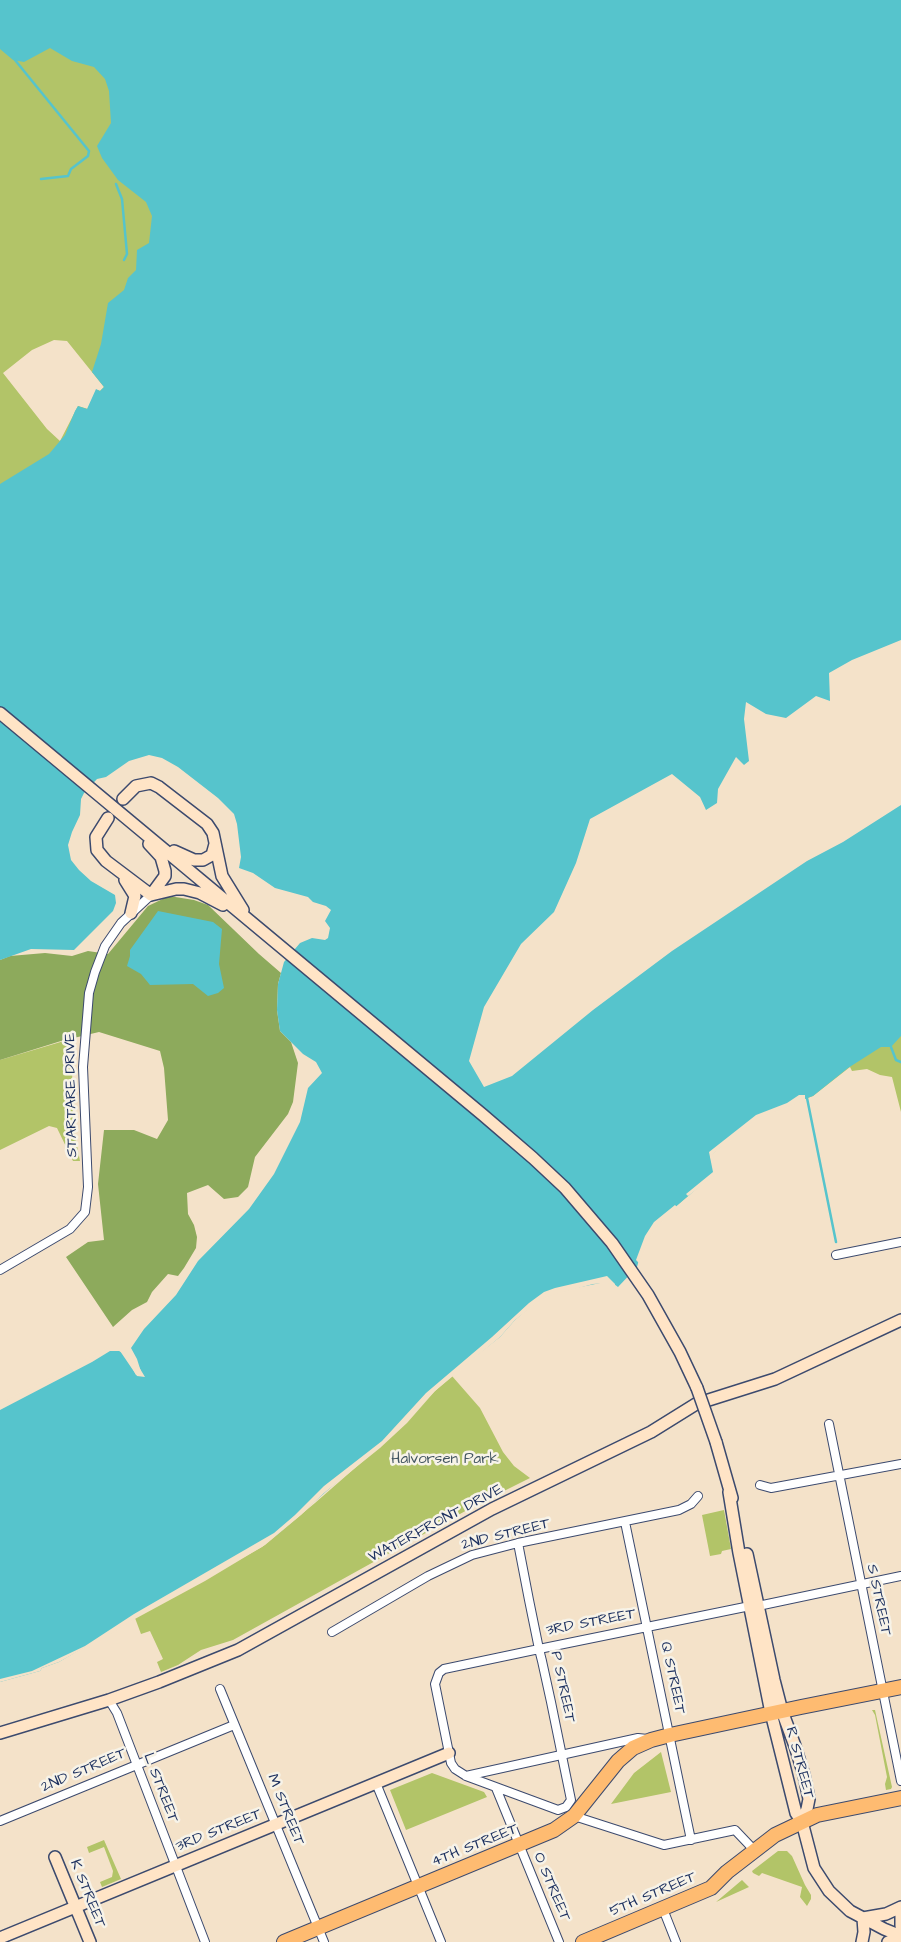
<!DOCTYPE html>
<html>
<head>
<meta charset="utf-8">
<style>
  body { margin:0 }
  canvas { display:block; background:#f4e2c9 }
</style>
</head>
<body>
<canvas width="901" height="1942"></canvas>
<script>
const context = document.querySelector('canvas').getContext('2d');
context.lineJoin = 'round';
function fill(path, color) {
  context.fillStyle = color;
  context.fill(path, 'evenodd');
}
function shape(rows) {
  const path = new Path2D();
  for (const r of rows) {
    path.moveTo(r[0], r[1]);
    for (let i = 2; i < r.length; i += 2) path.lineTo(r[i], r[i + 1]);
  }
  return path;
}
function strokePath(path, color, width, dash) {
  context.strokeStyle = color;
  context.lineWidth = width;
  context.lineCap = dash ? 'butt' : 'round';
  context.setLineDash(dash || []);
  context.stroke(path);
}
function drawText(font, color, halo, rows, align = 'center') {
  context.font = font + ' "Architects Daughter",sans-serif';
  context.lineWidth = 5;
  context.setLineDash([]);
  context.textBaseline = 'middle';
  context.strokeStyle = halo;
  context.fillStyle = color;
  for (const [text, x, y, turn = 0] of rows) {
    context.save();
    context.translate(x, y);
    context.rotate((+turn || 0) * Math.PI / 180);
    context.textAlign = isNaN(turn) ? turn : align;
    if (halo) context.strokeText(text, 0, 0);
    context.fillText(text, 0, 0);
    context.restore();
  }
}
const green = shape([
  [0,0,410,50,0,510],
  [54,340,67,341,104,387,100,391,98,390,88,409,78,406,60,441,47,429,3,373,32,350],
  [901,1000,901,1112,892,1077,880,1075,867,1069,852,1071,850,1067,813,1096,805,1099,805,1095,799,1095,787,1103,756,1115,709,1152,713,1172,686,1193,688,1196,676,1206,675,1205,654,1222,645,1236,636,1260,630,1267,610,1241,664,1189,714,1139,758,1106,842,1048,847,1046],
  [74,1038,72,1062,73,1125,80,1161,73,1161,57,1128,49,1126,0,1150,0,1060],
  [452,1376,480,1408,503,1452,514,1466,530,1478,478,1504,233,1640,201,1650,178,1665,161,1672,157,1662,163,1659,150,1631,141,1634,135,1618,262,1547,315,1503,379,1447,435,1391],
  [724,1510,731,1549,722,1551,721,1554,710,1556,702,1515],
  [872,1710,875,1710,892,1787,891,1789,886,1790,885,1784,887,1777,875,1715],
  [661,1752,671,1792,611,1804,634,1773],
  [432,1773,484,1792,487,1797,406,1830,390,1790],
  [104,1840,121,1879,102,1887,100,1882,112,1877,113,1871,104,1847,89,1853,87,1847],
  [778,1851,787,1851,792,1856,805,1885,811,1895,811,1899,807,1906,800,1897,802,1887,762,1873,759,1876,753,1873,752,1871],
  [742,1880,749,1887,716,1902]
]);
const forest = shape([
  [169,896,194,900,208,905,259,954,281,973,278,984,277,1010,280,1031,291,1042,298,1063,293,1102,288,1114,255,1157,248,1187,238,1197,224,1199,208,1185,187,1193,188,1214,194,1225,197,1237,196,1248,184,1268,178,1276,168,1274,152,1292,147,1302,132,1310,113,1327,66,1257,88,1242,104,1240,98,1184,104,1130,134,1130,157,1139,168,1120,164,1068,160,1051,99,1032,61,1041,0,1060,0,960,10,956,45,953,72,956,88,951,108,954,148,906]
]);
const water = shape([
  [0,0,901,0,901,640,852,660,829,673,830,701,816,696,786,718,766,714,746,702,744,719,749,761,744,765,736,757,718,789,717,803,706,810,700,797,672,774,590,819,576,863,554,912,521,944,484,1007,469,1061,484,1087,512,1076,593,1010,672,951,807,861,843,842,901,805,901,1036,891,1047,881,1047,848,1068,813,1096,757,1116,710,1156,715,1173,658,1222,641,1252,637,1267,618,1287,610,1281,556,1292,541,1298,515,1320,500,1337,428,1394,407,1420,277,1535,59,1662,42,1668,40,1671,0,1682,0,1406,113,1348,125,1354,136,1375,142,1375,137,1359,131,1348,144,1329,176,1295,198,1261,249,1209,274,1174,300,1122,308,1088,322,1073,316,1062,303,1054,280,1031,277,1010,278,984,284,962,300,943,312,938,325,940,328,938,330,928,325,921,331,910,326,906,313,902,308,897,275,888,253,873,239,868,241,857,237,824,234,814,218,798,178,767,162,758,149,755,129,761,106,777,97,779,84,793,81,799,80,815,72,832,68,845,71,860,79,870,91,881,115,895,116,903,113,911,74,950,31,949,0,960,0,484,49,454,65,435,75,411,78,406,87,409,96,389,100,391,104,387,92,372,101,344,108,303,124,290,128,278,136,270,137,250,149,243,152,216,146,202,118,180,102,158,97,146,111,123,109,91,105,79,94,67,72,61,50,48,24,62,13,60,0,49],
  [158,911,213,922,222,929,219,964,224,988,218,993,208,996,193,984,150,985,141,974,127,966,130,956,130,950]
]);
const pier = shape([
  [799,1095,805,1095,805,1101,758,1118,713,1154,712,1157,717,1174,688,1196,686,1194,713,1172,709,1152,756,1115,787,1103],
  [675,1205,678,1208,659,1224,650,1238,639,1263,636,1260,645,1236,654,1222],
  [607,1276,615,1284,615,1286,607,1283,593,1284,550,1296,541,1300,515,1320,500,1337,435,1391,407,1423,380,1448,324,1493,301,1515,265,1545,205,1581,133,1620,88,1649,86,1647,59,1662,42,1668,40,1671,0,1682,0,1679,32,1671,85,1646,134,1614,274,1533,295,1515,324,1486,382,1441,426,1393,492,1337,529,1303,544,1292,555,1288],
  [113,1345,127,1352,138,1372,136,1362,145,1377,137,1376,120,1351,110,1351,92,1362,0,1410,0,1403]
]);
const stream = shape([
  [15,60,89,151,88,156,71,169,68,176,41,179],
  [116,184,122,199,127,254,124,260],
  [891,1047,896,1060,901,1062],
  [807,1098,836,1242]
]);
const street = shape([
  [836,1255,901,1242],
  [0,1270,70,1229,85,1212,88,1187,83,1067,89,993,95,972,105,946,121,923,151,895],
  [829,1424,901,1781],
  [760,1485,771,1488,901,1464],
  [625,1522,691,1840],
  [518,1543,529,1600,539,1649,542,1661,551,1702,571,1800,566,1807,558,1810,466,1776,455,1769,451,1763,435,1684,439,1673,444,1669,539,1649,750,1606],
  [758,1606,901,1576],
  [332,1632,428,1576,472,1555,518,1543,679,1510,691,1504,698,1496],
  [220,1689,324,1942],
  [109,1700,117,1713,205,1942],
  [466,1776,638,1738,648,1739],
  [376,1783,441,1942],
  [496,1788,559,1942],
  [574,1816,664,1845,735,1830,755,1851],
  [0,1821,234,1725],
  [663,1909,676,1942]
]);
const secondary = shape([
  [0,713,483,1115,533,1158,565,1188,612,1243,648,1295,680,1352,697,1388],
  [123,799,136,786,151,783,159,787,207,824,213,833,222,876,243,910],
  [108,818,96,837,97,850,106,861,151,895],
  [149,844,161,857,165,871,165,876,151,895],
  [174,851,194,860,203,860,212,855,215,844],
  [125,880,135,896,131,913],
  [151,895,176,889,184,889,200,893,223,905],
  [716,1442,732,1498],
  [729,1492,739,1553,771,1713,796,1813,802,1822,814,1868,829,1891,850,1911,884,1929,901,1936],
  [747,1554,774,1680,782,1711,795,1746,804,1775,809,1799,807,1809,802,1822],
  [0,1733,109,1700,159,1682,238,1650,492,1509,651,1432,696,1404,775,1379,901,1320],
  [55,1857,90,1942],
  [901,1915,901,1926],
  [863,1918,886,1914,901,1907],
  [0,1938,449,1753],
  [862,1942,864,1932,863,1918],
  [888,1942,901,1938]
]);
const highway = shape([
  [284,1942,554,1830,574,1816,618,1761,633,1748,651,1740,670,1735,801,1707,901,1687],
  [583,1942,711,1888,727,1872,775,1835,817,1815,901,1798]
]);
const secondaryBridge = shape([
  [697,1388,716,1442]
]);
const streetNames = [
  ["STARTARE DRIVE",72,1095,-91],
  ["WATERFRONT DRIVE",436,1524,-28],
  ["2ND STREET",506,1535,-14],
  ["S STREET",878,1600,78],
  ["3RD STREET",591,1623,-11],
  ["Q STREET",672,1678,78],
  ["P STREET",562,1687,78],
  ["R STREET",799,1763,75],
  ["2ND STREET",84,1771,-23],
  ["L STREET",160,1788,69],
  ["M STREET",285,1810,68],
  ["3RD STREET",219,1831,-22],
  ["4TH STREET",475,1846,-22],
  ["O STREET",551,1887,67],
  ["K STREET",87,1894,68],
  ["5TH STREET",653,1895,-23]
];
const parkNames = [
  ["Halvorsen Park",445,1460]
];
fill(green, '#b2c468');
fill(forest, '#8daa5c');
fill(water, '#56c4cc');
fill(pier, '#f4e2c9');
strokePath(stream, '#56c4cc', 2.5);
strokePath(street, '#3c4a6e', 10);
strokePath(secondary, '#3c4a6e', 14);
strokePath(highway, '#3c4a6e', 16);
strokePath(street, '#fff', 8);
strokePath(secondary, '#ffe4c6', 11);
strokePath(highway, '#febb71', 14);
strokePath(secondaryBridge, '#3c4a6e', 14, []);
strokePath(secondaryBridge, '#ffe4c6', 11);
drawText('15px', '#1b2f5e', '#f7f3e8', streetNames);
drawText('15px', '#415460', '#f7f3e8', parkNames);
</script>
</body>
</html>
